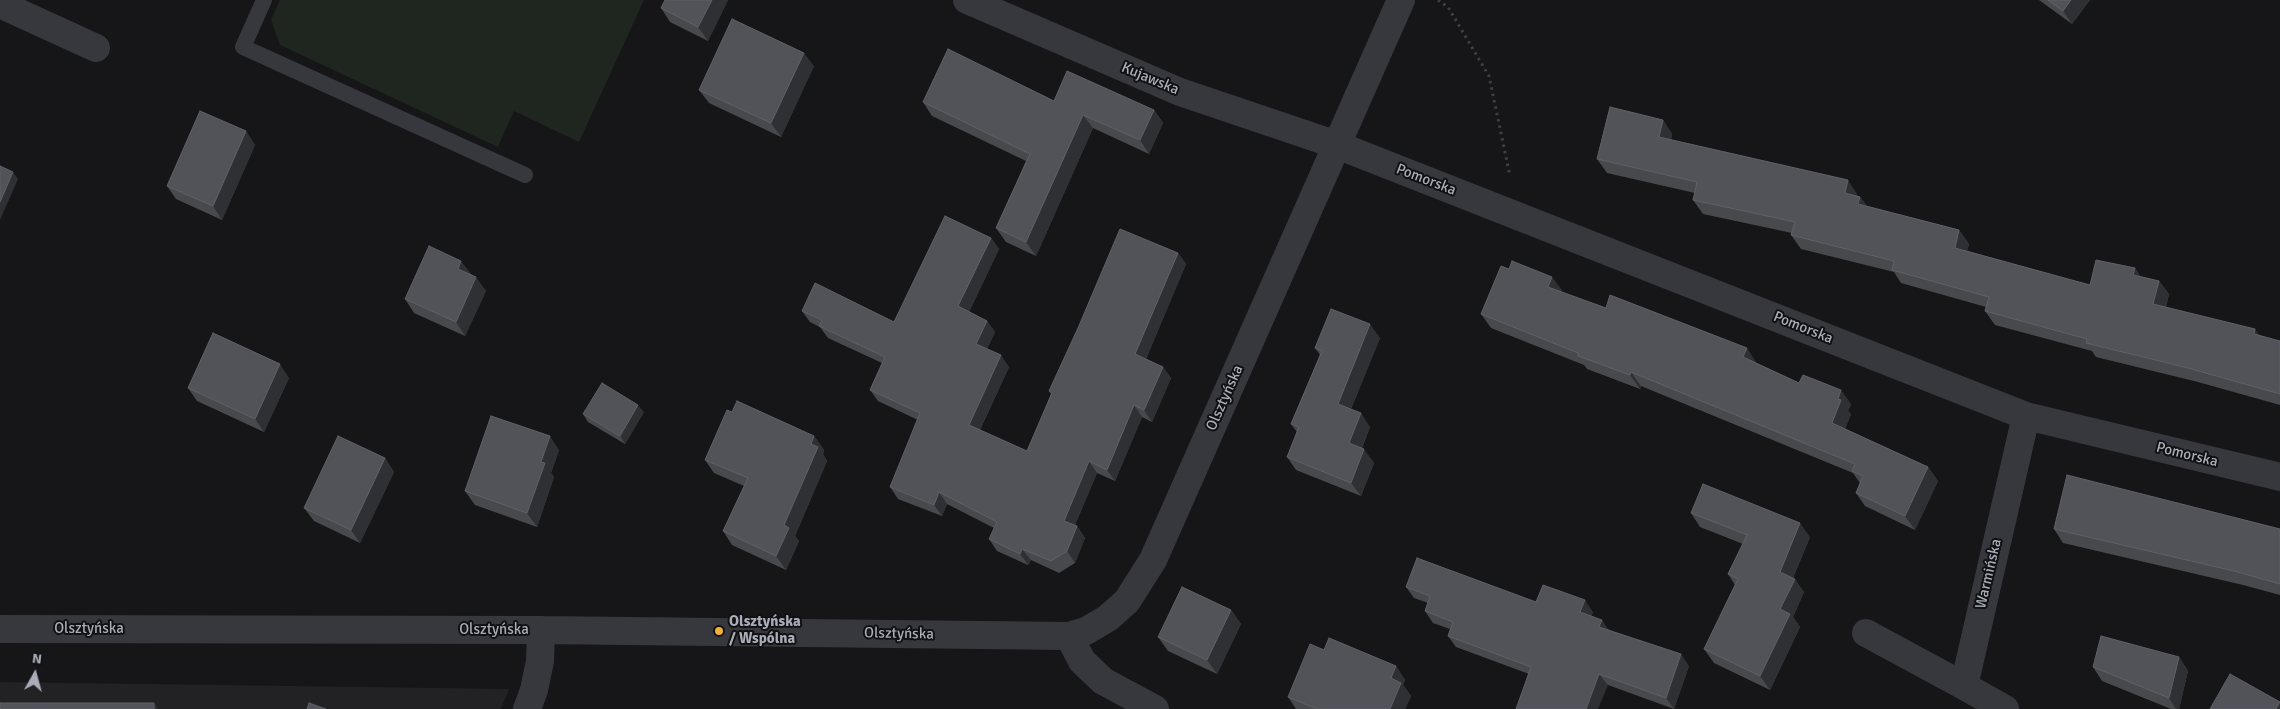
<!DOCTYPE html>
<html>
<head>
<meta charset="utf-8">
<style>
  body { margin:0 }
  #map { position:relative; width:2280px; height:709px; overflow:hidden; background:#161618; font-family:Signika,sans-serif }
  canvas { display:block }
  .north { position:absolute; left:10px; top:649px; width:50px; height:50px; -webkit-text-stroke:4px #111113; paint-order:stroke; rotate:7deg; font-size:14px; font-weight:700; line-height:20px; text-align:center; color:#a8adb8 }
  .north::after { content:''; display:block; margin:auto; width:18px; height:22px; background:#a8adb8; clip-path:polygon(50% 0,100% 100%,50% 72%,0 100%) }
</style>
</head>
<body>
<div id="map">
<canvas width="2280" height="709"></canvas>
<div class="north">N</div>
</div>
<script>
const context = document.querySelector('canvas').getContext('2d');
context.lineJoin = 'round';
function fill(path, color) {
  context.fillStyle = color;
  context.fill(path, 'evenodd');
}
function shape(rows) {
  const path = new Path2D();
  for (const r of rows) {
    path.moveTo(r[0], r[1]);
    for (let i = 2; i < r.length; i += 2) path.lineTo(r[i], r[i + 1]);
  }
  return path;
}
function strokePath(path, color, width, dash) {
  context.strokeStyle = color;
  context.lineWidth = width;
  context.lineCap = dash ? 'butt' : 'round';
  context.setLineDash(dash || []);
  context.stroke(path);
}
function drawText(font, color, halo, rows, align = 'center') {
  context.font = font + ' Signika,sans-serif';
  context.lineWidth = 4;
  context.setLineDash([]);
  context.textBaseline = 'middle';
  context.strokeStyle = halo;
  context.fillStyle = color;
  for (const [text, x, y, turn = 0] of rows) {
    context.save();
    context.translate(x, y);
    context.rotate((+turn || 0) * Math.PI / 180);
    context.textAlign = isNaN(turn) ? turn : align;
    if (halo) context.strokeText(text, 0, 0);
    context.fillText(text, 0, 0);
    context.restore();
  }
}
const built = shape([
  [0,682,509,689,501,709,0,709]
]);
const green = shape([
  [280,0,644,0,579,142,514,111,498,147,280,45,271,20]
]);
const path = shape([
  [1438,0,1448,7,1489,76,1510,176]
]);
const lane = shape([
  [264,0,243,47,525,175]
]);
const street = shape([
  [967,0,1180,92,1337,145,2026,416,2280,477],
  [0,4,96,48],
  [0,629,541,630,1069,636,1086,631,1108,618,1127,601,1153,560,1401,0],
  [1866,633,1964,686],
  [1069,636,1082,661,1103,681,1155,709],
  [527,709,534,690,540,661,541,630],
  [2005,709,1964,686,2026,416]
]);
const wall = shape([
  [665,0,728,0,708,41,670,22,661,8],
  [2039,0,2090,0,2072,24],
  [814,66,781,137,709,103,699,90],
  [1054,101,1154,110,1163,123,1149,154,1093,128,1036,256,1006,242,996,228,1026,161,932,116,923,102],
  [1663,120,1672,134,1671,140,1857,194,1857,196,1860,197,1867,206,1959,230,1969,244,1967,251,2090,285,2135,268,2140,276,2159,281,2169,294,2166,307,2260,336,2280,341,2280,405,2198,382,2096,357,2092,351,1995,325,1985,311,1986,307,1901,283,1894,272,1801,249,1791,235,1792,233,1703,214,1693,200,1695,193,1607,173,1597,159],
  [246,131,255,145,222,220,176,199,167,186],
  [991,238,999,249,969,312,987,321,995,332,987,349,1009,367,980,430,1027,451,1051,394,1049,391,1178,253,1186,264,1146,359,1163,367,1171,378,1152,422,1142,417,1115,481,1097,473,1075,525,1077,526,1085,538,1075,563,1059,573,1031,560,1028,565,997,551,989,539,994,528,947,504,942,516,898,499,890,487,918,420,878,401,870,390,882,363,828,338,820,327,810,322,802,311,894,322],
  [471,274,486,291,465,336,414,313,405,299],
  [1562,290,1561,292,1756,362,1756,363,1799,383,1851,404,1848,411,1851,414,1845,429,1928,467,1938,481,1915,530,1865,506,1856,493,1860,483,1853,473,1641,386,1640,389,1587,369,1584,365,1491,328,1481,314],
  [1380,338,1351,409,1370,427,1362,448,1374,463,1361,496,1296,470,1287,457,1297,432,1291,424,1320,355,1315,348],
  [289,378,264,432,197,401,188,388],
  [644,412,625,444,588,422,583,414],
  [814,436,824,450,823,454,827,461,795,536,799,541,786,570,732,545,723,531,744,486,714,473,705,460],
  [559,450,551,473,554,477,537,527,475,505,465,491],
  [385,458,394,472,360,543,314,521,304,508],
  [1691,513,1810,537,1793,578,1804,592,1793,617,1800,627,1770,690,1714,663,1704,649,1735,585,1728,574,1743,544,1700,527],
  [2054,529,2280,529,2280,595,2243,585,2063,543],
  [1406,587,1536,602,1593,612,1591,616,1609,630,1689,666,1674,709,1608,685,1529,674,1456,647,1448,636,1450,629,1433,623,1425,611,1428,603,1414,598],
  [1231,610,1241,624,1217,674,1168,651,1158,637],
  [1324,650,1396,666,1405,680,1403,685,1411,696,1405,709,1296,709,1288,697],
  [2179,657,2188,671,2179,709,2171,709,2102,681,2093,667]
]);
const shadedWall = shape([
  [712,0,728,0,708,41,698,27],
  [2071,0,2090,0,2072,24,2063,11],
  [804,53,814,66,781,137,771,123],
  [1154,110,1163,123,1149,154,1140,140],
  [1083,115,1093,128,1036,256,1026,242],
  [1663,120,1672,134,1668,151,1659,137],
  [246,131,255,145,222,220,213,206],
  [13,172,18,179,0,220,0,202],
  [1848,180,1857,194,1854,206,1845,193],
  [1860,197,1870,210,1858,204],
  [1959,230,1969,244,1964,262,1955,248],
  [991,238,999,249,966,318,958,306],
  [1178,253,1186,264,1143,366,1135,354],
  [461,261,471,274,467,282,458,269],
  [2135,268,2144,282,2133,275],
  [476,277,486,291,465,336,456,322],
  [1552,277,1562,290,1558,301,1548,287],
  [2159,281,2169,294,2163,318,2153,304],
  [987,321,995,332,984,355,976,344],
  [1370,324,1380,338,1347,418,1338,404],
  [2255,329,2265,343,2254,334],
  [1747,348,1756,362,1753,371,1743,357],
  [1001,355,1009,367,977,436,969,425],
  [280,364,289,378,264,432,255,419],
  [1163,367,1171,378,1152,422,1144,410],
  [1631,372,1641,386,1640,389,1630,375],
  [1841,390,1851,404,1848,411,1851,414,1842,436,1832,423,1838,399],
  [638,405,644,412,625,444,620,436],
  [1134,405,1142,417,1115,481,1107,470],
  [1361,413,1370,427,1358,456,1349,443],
  [550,436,559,450,551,473,554,477,537,527,527,513,541,462],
  [814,436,824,450,823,454,827,461,795,536,799,541,786,570,776,556,784,525],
  [1364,449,1374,463,1361,496,1351,483],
  [385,458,394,472,360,543,351,530],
  [1089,461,1097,473,1072,532,1064,521],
  [1928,467,1938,481,1915,530,1905,516],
  [939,492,947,504,942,516,934,505],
  [1800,523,1810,537,1790,585,1780,572],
  [1077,526,1085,538,1075,563,1067,551],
  [1022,549,1031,560,1028,565,1020,554],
  [1795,579,1804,592,1793,617,1800,627,1770,690,1760,676,1780,609],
  [1585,600,1593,612,1588,624,1580,612],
  [1231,610,1241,624,1217,674,1207,660],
  [1602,620,1610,632,1599,627],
  [1681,654,1689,666,1674,709,1666,698],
  [2179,657,2188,671,2179,709,2176,709,2169,698],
  [1396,666,1405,680,1403,685,1411,696,1405,709,1390,709,1391,678],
  [1599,674,1608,685,1598,709,1586,709],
  [154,703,158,709,154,709],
  [2280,703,2280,709,2276,709]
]);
const building = shape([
  [665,0,712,0,698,27,661,8,665,0],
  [2048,0,2071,0,2063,11,2048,0],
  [732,19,804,53,771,123,699,90,732,19],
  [948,49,1054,101,1067,71,1154,110,1140,140,1083,115,1026,242,996,228,1030,154,923,102,948,49],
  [1610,107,1663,120,1659,137,1848,180,1845,193,1860,197,1858,204,1959,230,1955,248,2090,285,2096,260,2135,268,2133,275,2159,281,2153,304,2255,329,2254,334,2280,341,2280,394,2188,368,2086,343,2087,339,1985,311,1989,297,1892,270,1894,261,1791,235,1795,222,1693,200,1697,182,1597,159,1610,107],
  [200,111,246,131,213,206,167,186,200,111],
  [0,166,13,172,0,202,0,166],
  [945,216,991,238,958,306,987,321,976,344,1001,355,969,425,1027,451,1052,393,1049,391,1078,328,1120,229,1178,253,1135,354,1163,367,1144,410,1134,405,1107,470,1089,461,1064,521,1077,526,1067,551,1051,561,1022,549,1020,554,989,539,997,522,939,492,934,505,890,487,920,413,870,390,885,357,819,326,822,320,802,311,815,283,894,322,945,216],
  [429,246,461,261,458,269,476,277,456,322,405,299,429,246],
  [1512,261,1552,277,1548,287,1606,308,1610,295,1747,348,1743,357,1799,383,1803,375,1841,390,1838,399,1841,400,1832,423,1928,467,1905,516,1856,493,1863,476,1852,471,1855,464,1631,372,1630,375,1578,356,1578,353,1481,314,1501,266,1509,269,1512,261],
  [1331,309,1370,324,1338,404,1361,413,1349,443,1364,449,1351,483,1287,457,1299,427,1291,424,1322,351,1315,348,1331,309],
  [213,333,280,364,255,419,188,388,213,333],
  [602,383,638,405,620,436,583,414,602,383],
  [737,401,814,436,811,444,818,447,784,525,789,528,776,556,723,531,748,478,705,460,727,410,732,412,737,401],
  [491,416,550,436,541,462,545,463,527,513,465,491,491,416],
  [338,436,385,458,351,530,304,508,338,436],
  [2067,475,2280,529,2280,584,2234,571,2054,529,2067,475],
  [1703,484,1800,523,1780,572,1795,579,1780,609,1790,614,1760,676,1704,649,1738,579,1728,574,1747,535,1691,513,1703,484],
  [1417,558,1536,602,1543,585,1585,600,1580,612,1602,620,1599,627,1681,654,1666,698,1599,674,1586,709,1516,709,1531,667,1448,636,1453,622,1425,611,1430,596,1406,587,1417,558],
  [1182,587,1231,610,1207,660,1158,637,1182,587],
  [2101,636,2179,657,2169,698,2093,667,2101,636],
  [1329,638,1396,666,1391,678,1401,683,1390,709,1317,709,1288,697,1310,644,1324,650,1329,638],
  [2230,674,2280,702,2276,709,2210,709,2230,674],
  [0,703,154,703,154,709,0,709,0,703],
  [309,703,326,709,307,709,309,703]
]);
const markers = [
  [719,631,5,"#f2b134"]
];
const streetNames = [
  ["Kujawska",1150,79,23],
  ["Pomorska",1426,180,21],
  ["Pomorska",1803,328,22],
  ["Olsztyńska",1225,398,-66],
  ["Pomorska",2187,455,14],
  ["Warmińska",1989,574,-77],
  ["Olsztyńska",89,629],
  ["Olsztyńska",494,630],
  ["Olsztyńska",899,634,1]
];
const poiNames = [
  ["Olsztyńska",729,622],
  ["/ Wspólna",729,639]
];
fill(built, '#222225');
fill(green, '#1e261f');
strokePath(path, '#3d3f44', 3, [2.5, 4]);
strokePath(lane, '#37383d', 16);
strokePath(street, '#37383d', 28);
fill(wall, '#47494d');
fill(shadedWall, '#2f3033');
fill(building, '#525359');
strokePath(building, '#5f6168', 1);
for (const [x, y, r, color] of markers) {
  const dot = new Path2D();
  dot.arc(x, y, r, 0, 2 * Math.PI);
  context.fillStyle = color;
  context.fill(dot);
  strokePath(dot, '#111113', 2);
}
drawText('15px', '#a8adb8', '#111113', streetNames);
drawText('bold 15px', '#a8adb8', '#111113', poiNames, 'left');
</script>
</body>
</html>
